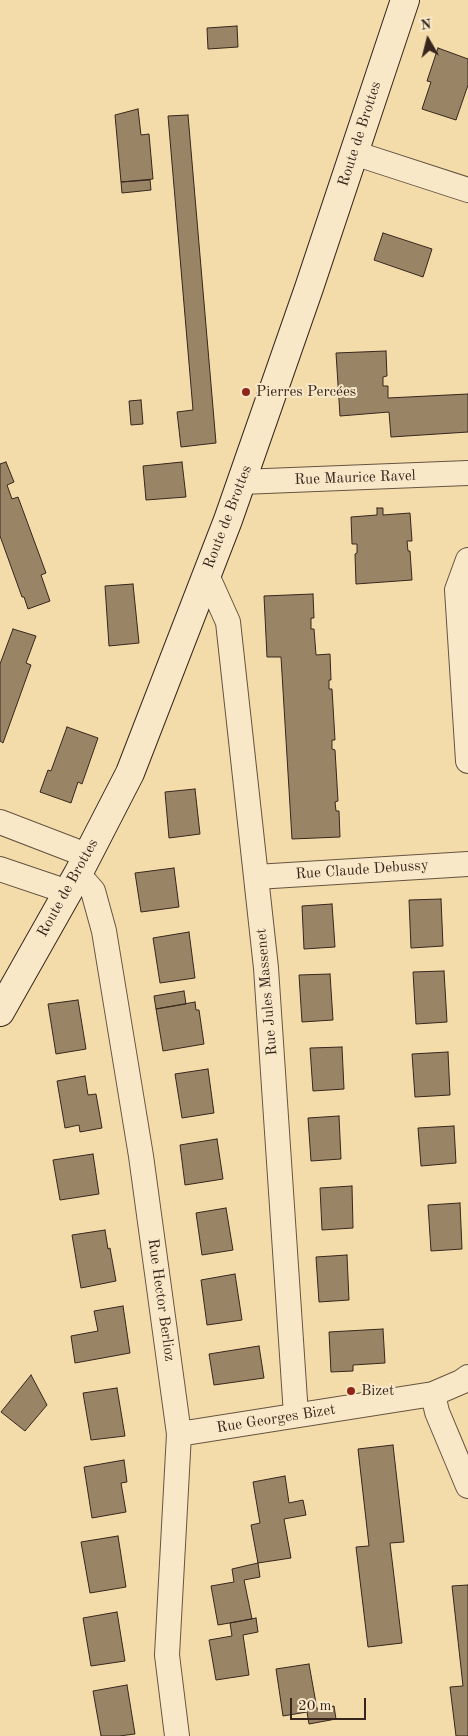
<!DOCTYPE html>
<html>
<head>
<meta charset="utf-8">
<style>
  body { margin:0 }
  #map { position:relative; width:468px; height:1736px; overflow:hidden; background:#f4dcaa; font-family:"Old Standard TT",serif }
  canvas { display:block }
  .north { position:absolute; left:403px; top:15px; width:50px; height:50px; -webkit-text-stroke:4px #f8e8c8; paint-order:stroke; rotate:352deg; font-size:14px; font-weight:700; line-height:20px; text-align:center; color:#36261d }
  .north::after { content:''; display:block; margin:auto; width:18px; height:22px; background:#36261d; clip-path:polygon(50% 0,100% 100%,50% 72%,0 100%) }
  .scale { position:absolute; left:290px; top:1698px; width:76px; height:22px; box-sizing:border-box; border:2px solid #36261d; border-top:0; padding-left:6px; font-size:15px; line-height:18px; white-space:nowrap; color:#36261d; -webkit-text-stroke:4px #f8e8c8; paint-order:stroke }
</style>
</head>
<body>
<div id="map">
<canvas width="468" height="1736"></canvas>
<div class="north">N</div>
<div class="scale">20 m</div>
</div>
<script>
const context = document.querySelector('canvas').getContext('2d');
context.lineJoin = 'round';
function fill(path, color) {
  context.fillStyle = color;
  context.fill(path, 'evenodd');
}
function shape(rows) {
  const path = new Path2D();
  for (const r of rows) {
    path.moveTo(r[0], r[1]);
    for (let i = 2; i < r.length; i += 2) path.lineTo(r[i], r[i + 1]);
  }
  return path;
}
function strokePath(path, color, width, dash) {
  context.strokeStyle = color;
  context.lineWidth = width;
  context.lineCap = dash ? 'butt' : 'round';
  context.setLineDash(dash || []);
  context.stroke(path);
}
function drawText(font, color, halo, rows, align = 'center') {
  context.font = font + ' "Old Standard TT",serif';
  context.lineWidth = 4;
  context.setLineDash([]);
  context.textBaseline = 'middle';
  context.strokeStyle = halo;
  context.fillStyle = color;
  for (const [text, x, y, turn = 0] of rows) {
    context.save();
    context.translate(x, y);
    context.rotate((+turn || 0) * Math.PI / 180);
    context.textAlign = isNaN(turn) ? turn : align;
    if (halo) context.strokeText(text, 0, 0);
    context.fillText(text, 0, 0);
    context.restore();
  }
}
const building = shape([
  [237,26,238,47,208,49,207,28,237,26],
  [438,48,468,59,468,85,456,120,422,109,431,82,427,81,438,48],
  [138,109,141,135,149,134,153,179,121,182,115,115,138,109],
  [188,115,216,443,181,447,177,412,193,410,168,116,188,115],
  [150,180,151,190,122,193,121,182,150,180],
  [383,233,432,249,423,277,374,260,383,233],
  [386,351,387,376,383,377,383,386,388,386,388,398,468,394,468,432,391,437,389,412,340,416,336,353,386,351],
  [141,400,143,424,131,425,129,401,141,400],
  [6,462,14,482,7,485,12,499,18,497,46,573,41,575,50,601,28,609,24,597,22,597,0,536,0,464,6,462],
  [182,462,186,497,146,500,143,466,182,462],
  [377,508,383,508,383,515,410,513,412,541,407,541,408,551,410,551,412,580,356,584,355,554,357,553,357,544,352,544,351,517,377,515,377,508],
  [133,584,139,643,109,646,105,586,133,584],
  [313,594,314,618,311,618,311,629,314,629,316,655,330,654,331,680,329,680,329,689,332,689,335,740,332,740,332,749,335,750,338,801,335,802,336,811,339,811,340,837,292,839,281,657,267,657,264,596,313,594],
  [13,629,36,636,26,663,31,665,3,743,0,741,0,664,13,629],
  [67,727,98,738,82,784,78,782,71,803,40,792,48,770,51,771,67,727],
  [195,789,200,834,169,838,165,792,195,789],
  [174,868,179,907,141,912,135,873,174,868],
  [441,899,443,946,411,948,409,900,441,899],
  [332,904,335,947,304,949,302,906,332,904],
  [189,932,195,978,160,983,153,938,189,932],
  [444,971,447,1022,416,1024,413,972,444,971],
  [330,974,333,1020,302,1022,299,975,330,974],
  [184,991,186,1004,156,1009,154,996,184,991],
  [78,1000,86,1049,56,1054,48,1004,78,1000],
  [195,1002,196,1010,199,1010,204,1044,163,1051,156,1009,195,1002],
  [342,1047,344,1089,313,1091,310,1048,342,1047],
  [448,1052,450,1095,415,1097,412,1054,448,1052],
  [208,1069,214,1113,182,1118,175,1074,208,1069],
  [85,1076,88,1095,96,1094,102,1128,80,1132,79,1125,65,1128,57,1081,85,1076],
  [339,1116,341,1159,311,1161,308,1118,339,1116],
  [454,1126,456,1163,421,1166,418,1128,454,1126],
  [217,1139,223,1179,185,1185,180,1145,217,1139],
  [93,1154,99,1194,60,1200,53,1160,93,1154],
  [352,1186,353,1228,322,1230,320,1188,352,1186],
  [460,1203,462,1249,431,1251,428,1205,460,1203],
  [226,1208,233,1250,202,1255,196,1213,226,1208],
  [105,1230,108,1249,110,1248,116,1281,81,1288,72,1235,105,1230],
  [347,1255,349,1300,319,1302,316,1257,347,1255],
  [235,1274,242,1320,207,1325,201,1280,235,1274],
  [123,1306,130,1353,75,1363,71,1336,98,1331,94,1311,123,1306],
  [383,1329,385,1363,353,1365,353,1371,331,1372,329,1332,383,1329],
  [259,1346,264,1378,214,1385,209,1354,259,1346],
  [31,1375,47,1405,25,1431,1,1412,31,1375],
  [117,1388,125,1436,91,1440,83,1393,117,1388],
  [393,1445,404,1542,390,1543,402,1643,368,1647,356,1547,369,1546,358,1449,393,1445],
  [124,1460,127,1482,121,1483,126,1512,92,1518,84,1467,124,1460],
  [285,1476,289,1503,303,1500,306,1515,284,1519,291,1558,258,1563,251,1525,260,1523,253,1482,285,1476],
  [118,1536,126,1587,90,1593,81,1542,118,1536],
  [258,1563,260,1577,244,1580,252,1619,218,1625,211,1586,234,1582,232,1569,258,1563],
  [468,1585,468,1736,456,1736,450,1687,463,1686,452,1586,468,1585],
  [117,1612,125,1661,91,1666,83,1618,117,1612],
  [256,1618,258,1632,243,1635,249,1675,216,1680,209,1640,232,1636,230,1623,256,1618],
  [309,1664,317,1709,334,1706,336,1719,309,1724,307,1712,283,1716,276,1669,309,1664],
  [127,1685,135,1734,119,1736,101,1736,93,1691,127,1685]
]);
const street = shape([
  [354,153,468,190],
  [241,482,468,473],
  [468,560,457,590,468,761],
  [206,573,228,622,256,877,266,968,296,1415],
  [0,822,86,855],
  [0,869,68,892],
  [78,874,93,891,104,931,141,1156,179,1434,167,1655,177,1736],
  [256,877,468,864],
  [433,1394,437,1412,468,1486],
  [179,1434,433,1394,461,1382,468,1377]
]);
const secondary = shape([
  [0,1012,78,874,130,773,228,520,309,288,405,0]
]);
const markers = [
  [246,392,5,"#8f2418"],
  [351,1391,5,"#8f2418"]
];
const streetNames = [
  ["Route de Brottes",360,134,-72],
  ["Rue Maurice Ravel",355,478,-2],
  ["Route de Brottes",228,517,-69],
  ["Rue Claude Debussy",362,870,-4],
  ["Route de Brottes",68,888,-61],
  ["Rue Jules Massenet",267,992,-95],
  ["Rue Hector Berlioz",161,1300,82],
  ["Rue Georges Bizet",276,1419,-9]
];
const poiNames = [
  ["Pierres Percées",256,392],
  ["Bizet",361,1391]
];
fill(building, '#998566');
strokePath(building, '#36261d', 1);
strokePath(street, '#665440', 26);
strokePath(secondary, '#36261d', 30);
strokePath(street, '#f8e8c8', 24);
strokePath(secondary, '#f8e8c8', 28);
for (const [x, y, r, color] of markers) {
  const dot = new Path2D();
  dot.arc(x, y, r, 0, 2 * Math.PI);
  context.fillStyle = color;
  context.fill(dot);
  strokePath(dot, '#f8e8c8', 2);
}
drawText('15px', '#36261d', '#f8e8c8', streetNames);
drawText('15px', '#36261d', '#f8e8c8', poiNames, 'left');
</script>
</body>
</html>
